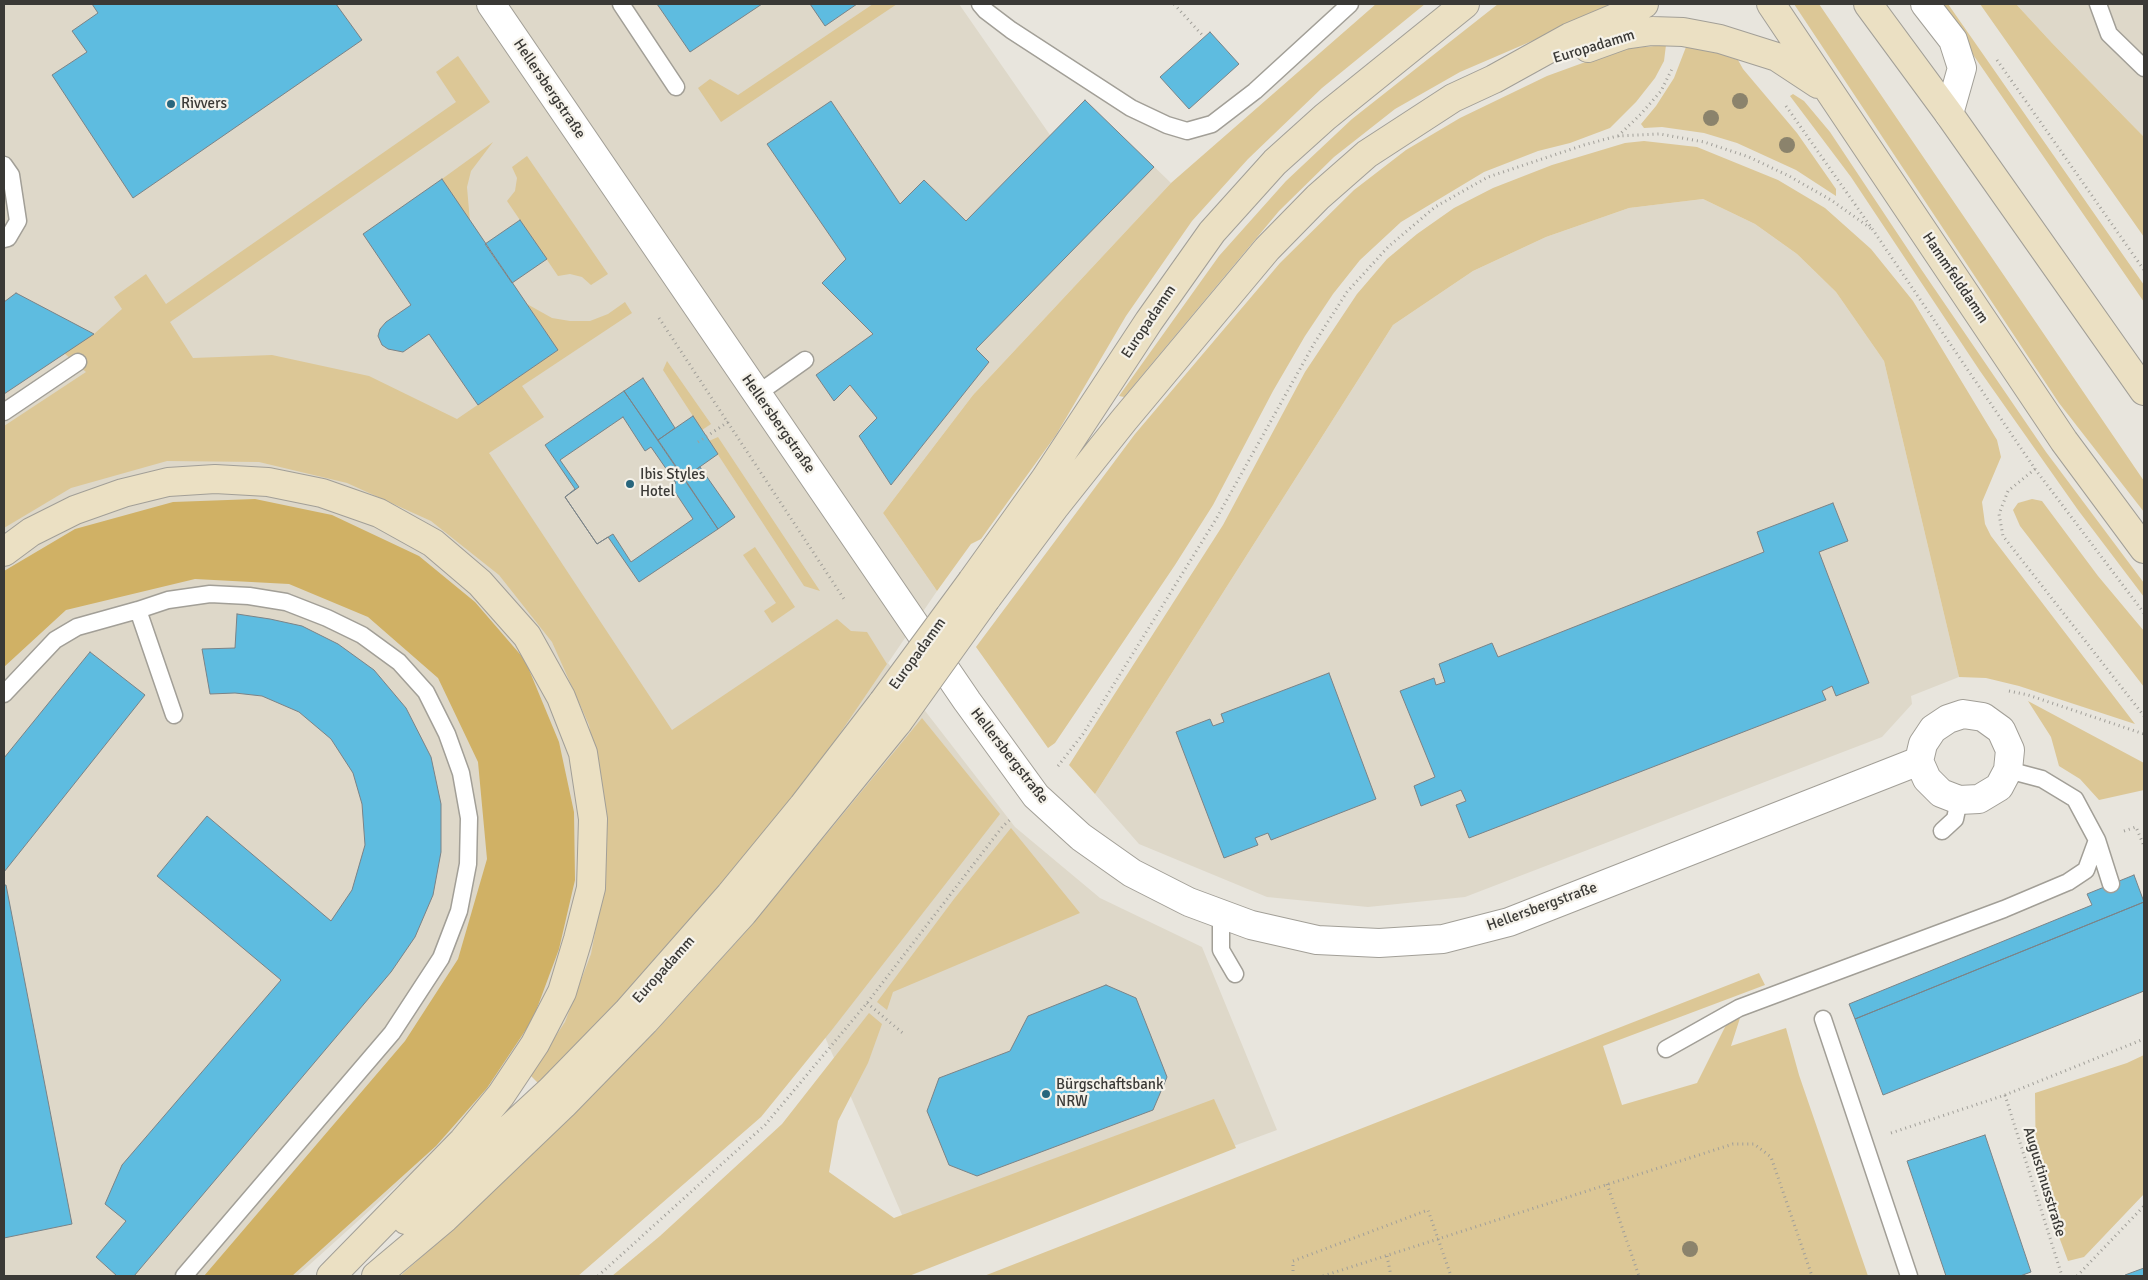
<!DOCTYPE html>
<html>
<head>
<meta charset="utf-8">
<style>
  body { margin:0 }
  #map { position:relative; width:2148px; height:1280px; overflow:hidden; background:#e8e5dd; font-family:Signika,sans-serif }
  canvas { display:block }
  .frame { position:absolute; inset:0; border:5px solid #3a3936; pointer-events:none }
</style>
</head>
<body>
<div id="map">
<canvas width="2148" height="1280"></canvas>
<div class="frame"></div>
</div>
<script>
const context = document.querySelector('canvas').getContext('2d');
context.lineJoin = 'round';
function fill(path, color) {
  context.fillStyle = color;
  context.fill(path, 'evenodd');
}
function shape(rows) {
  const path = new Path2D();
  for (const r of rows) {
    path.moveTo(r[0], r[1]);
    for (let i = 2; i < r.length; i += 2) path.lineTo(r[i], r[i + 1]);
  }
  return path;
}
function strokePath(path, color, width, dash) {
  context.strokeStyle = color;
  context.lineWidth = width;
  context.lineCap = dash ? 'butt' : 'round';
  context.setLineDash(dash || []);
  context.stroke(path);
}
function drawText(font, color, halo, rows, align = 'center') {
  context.font = font + ' Signika,sans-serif';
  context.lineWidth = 4.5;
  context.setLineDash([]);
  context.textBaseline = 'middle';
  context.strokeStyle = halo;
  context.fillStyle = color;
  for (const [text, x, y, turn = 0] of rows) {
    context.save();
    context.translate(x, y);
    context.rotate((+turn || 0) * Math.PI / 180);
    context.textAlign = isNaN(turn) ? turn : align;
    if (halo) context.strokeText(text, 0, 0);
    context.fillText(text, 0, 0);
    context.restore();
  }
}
const built = shape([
  [4,4,959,4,1050,135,1085,100,1171,183,973,395,883,513,937,591,888,663,1015,827,1100,898,1202,947,1277,1130,922,1261,737,834,585,1016,297,1276,4,1276],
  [2016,4,2144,4,2144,137,2052,43],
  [1703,199,1755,224,1797,254,1836,292,1884,361,1959,677,1911,696,1912,704,1882,737,1465,897,1368,907,1267,897,1139,844,1095,794,1393,325,1473,271,1546,237,1629,208]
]);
const green = shape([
  [873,4,897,4,721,122,698,88,710,79,738,95],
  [1376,4,1425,4,1322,88,1248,159,1192,221,1126,316,1056,435,981,539,971,544,937,591,883,513,973,395,1171,183],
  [1498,4,1618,4,1460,72,1395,109,1334,157,1279,211,1124,397,1119,396,1219,256,1286,181,1352,119],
  [1794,4,1819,4,2144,481,2144,512,2059,403],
  [1938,4,1948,4,2144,285,2144,302],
  [1980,4,2016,4,2052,43,2144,137,2144,237],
  [1666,45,1664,61,1655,78,1636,102,1610,128,1570,143,1538,151,1484,172,1401,222,1360,260,1333,294,1305,336,1273,391,1213,505,1175,565,1055,743,1048,748,976,647,1135,434,1280,263,1354,190,1406,150,1460,118,1547,76,1621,49],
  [1686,47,1712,51,1738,60,1743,69,1797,133,1836,189,1836,196,1796,170,1737,143,1704,133,1662,127,1644,128,1641,124,1656,106,1674,78],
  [458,56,490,102,170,322,193,358,272,355,369,376,457,419,558,350,527,304,552,318,570,321,590,321,608,314,625,302,632,313,522,386,544,417,489,453,672,730,837,619,851,631,867,632,887,664,811,776,721,887,622,1001,541,1086,530,1075,565,1022,591,954,605,880,606,810,589,725,552,642,499,575,431,521,347,483,259,462,167,461,71,488,4,528,4,426,86,372,64,353,94,334,122,309,114,297,146,274,166,304,456,102,436,72],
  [1793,94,1804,101,1830,132,1921,269,2046,452,2144,583,2144,597,2078,510,1980,371,1851,177,1790,96],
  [1644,141,1697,147,1778,180,1825,208,1871,249,1913,301,1997,440,2001,457,1982,502,1985,524,1991,536,2135,724,2019,686,1986,678,1959,677,1884,361,1836,292,1797,254,1755,224,1703,199,1629,208,1546,237,1473,271,1393,325,1095,794,1069,765,1223,525,1305,372,1357,294,1387,259,1417,234,1454,208,1493,188,1552,165,1625,143],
  [493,142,471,171,467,187,470,222,442,179],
  [527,156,608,274,591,285,582,277,570,274,558,276,507,201,515,191,517,178,512,167],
  [667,361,711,424,702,430,663,370],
  [718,437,820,591,804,586,709,441],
  [2032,499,2042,501,2098,576,2144,631,2144,687,2020,526,2013,510,2018,503],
  [755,547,795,607,772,623,764,611,776,603,743,555],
  [2028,701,2144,763,2144,790,2099,800,2080,779,2059,766,2051,737],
  [922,718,1000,814,831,1031,761,1117,578,1276,400,1276,454,1228,654,1033,751,926],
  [1011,828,1080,913,893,992,887,1010,877,1002,954,899],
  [1759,973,1765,985,1603,1046,1622,1105,1697,1083,1727,1023,1740,1018,1731,1046,1786,1028,1799,1075,1868,1276,984,1276],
  [869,1013,882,1024,868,1063,838,1121,829,1172,894,1218,1214,1099,1236,1148,909,1276,612,1276,660,1236,782,1124],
  [2144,1055,2144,1194,2084,1257,2068,1261,2036,1175,2035,1093,2127,1063]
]);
const forest = shape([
  [255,499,332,515,419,556,475,602,525,660,559,742,574,812,575,880,559,949,533,1019,487,1088,436,1146,292,1276,204,1276,405,1041,458,959,487,859,478,762,438,678,368,617,289,584,195,579,66,610,4,667,4,571,75,529,173,502]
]);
const building = shape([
  [92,4,336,4,362,40,133,198,52,75,87,52,72,31,98,13,92,4],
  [657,4,762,4,690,52,657,4],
  [810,4,857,4,825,26,810,4],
  [1210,32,1239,64,1189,109,1160,77,1210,32],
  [1085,100,1154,167,976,349,989,362,891,485,859,436,877,418,850,385,834,401,816,375,873,334,822,283,846,259,767,144,831,101,900,204,924,180,966,221,1085,100],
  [442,179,558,350,478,405,429,334,403,352,388,349,382,345,378,336,380,329,386,322,411,305,363,234,442,179],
  [520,220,547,259,512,283,485,244,520,220],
  [16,293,94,334,4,394,4,302,16,293],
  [643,378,675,428,658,440,624,391,643,378],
  [624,391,718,529,639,582,608,537,597,544,565,497,575,489,545,445,624,391],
  [693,416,718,454,684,478,658,440,693,416],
  [623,417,645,451,651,447,676,483,671,486,693,519,631,562,613,534,597,544,565,497,579,487,560,460,623,417],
  [700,467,735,517,718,529,684,478,700,467],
  [1833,503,1848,541,1819,552,1869,683,1836,696,1832,686,1822,691,1826,700,1469,838,1456,805,1466,801,1461,790,1421,806,1414,786,1435,777,1400,691,1434,678,1436,685,1445,682,1439,664,1492,643,1498,657,1764,552,1757,532,1833,503],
  [237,614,270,619,302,626,338,644,374,670,406,708,431,757,441,804,441,852,433,895,415,937,391,972,134,1276,117,1276,96,1257,126,1221,105,1204,122,1165,281,980,157,876,207,816,331,921,352,890,365,845,362,804,353,773,331,739,299,712,262,696,235,693,210,694,202,649,235,648,237,614],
  [90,652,145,695,4,872,4,758,90,652],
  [1329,673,1376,799,1271,840,1268,833,1255,838,1258,845,1224,858,1176,732,1210,719,1213,726,1224,722,1221,714,1329,673],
  [2134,875,2144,902,1855,1019,1849,1004,2092,905,2087,894,2134,875],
  [4,885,6,885,72,1224,4,1238,4,885],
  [2144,902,2144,991,1883,1095,1855,1019,2144,902],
  [1106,985,1136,998,1167,1077,1153,1110,977,1176,949,1165,927,1111,939,1078,1010,1051,1028,1016,1106,985],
  [1985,1135,2031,1272,2020,1276,1946,1276,1907,1161,1985,1135],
  [2144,1268,2144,1276,2125,1276,2125,1275,2144,1268]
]);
const path = shape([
  [1174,4,1204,37],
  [1997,60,2144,270],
  [1786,106,1873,230,2035,469,2144,613],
  [1618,136,1641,114,1661,91,1673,67],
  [659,318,844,599],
  [698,442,728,422],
  [2035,469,2008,491,1999,514,2003,536,2144,716],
  [2009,691,2028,695,2144,734],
  [1058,766,1083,734,1215,521,1315,342,1347,292,1388,247,1435,207,1488,177,1584,145,1617,136,1660,134,1704,142,1749,157,1789,176,1831,200,1873,230],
  [2124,831,2136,827,2144,846],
  [867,1003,905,1035],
  [2005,1095,2062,1276],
  [1891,1133,2005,1095,2144,1039],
  [1607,1184,1639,1276],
  [1387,1256,1391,1276],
  [598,1276,765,1125,867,1003,1003,826,1011,819],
  [1293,1276,1293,1261,1428,1210,1451,1276],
  [1323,1276,1733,1144,1754,1144,1771,1157,1812,1276],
  [2077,1276,2144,1206]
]);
const service = shape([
  [621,4,676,87],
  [980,4,986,11,1011,30,1131,108,1167,125,1187,131,1212,124,1255,91,1350,4],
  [2098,4,2109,34,2144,68],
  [4,165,11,175,18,221,8,238,4,239],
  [757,394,805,360],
  [4,412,78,362],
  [4,694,55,640,77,627,138,610],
  [174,715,138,610,168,600,210,594,249,596,286,602,327,618,362,635,399,662,426,692,447,734,461,773,469,818,468,864,459,911,441,958,392,1033,184,1276],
  [1942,831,1955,819,1959,800],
  [2097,840,2111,884],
  [1221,914,1221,950,1235,974],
  [1823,1019,1909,1276],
  [1666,1049,1739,1008,2004,909,2068,882,2086,870,2097,840,2075,799,2042,779,2008,770]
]);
const minor = shape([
  [491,4,967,701,1036,796,1081,837,1132,873,1189,902,1251,925,1317,940,1379,943,1443,939,1509,922,1919,761],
  [1925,4,1953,40,1962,68,1949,114],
  [1963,714,1983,717,2001,730,2010,750,2008,770,1999,787,1979,799,1959,800,1941,793,1927,779,1919,761,1923,744,1933,729,1948,719,1963,714]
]);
const secondary = shape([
  [1771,4,2064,441,2144,549],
  [1868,4,1949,114,2144,391],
  [1588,48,1624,35,1652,31,1683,32,1720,39,1777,57,1818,84],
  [4,552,31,532,75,510,123,493,168,482,215,479,268,482,322,493,379,513,433,543,480,583,527,636,561,697,583,753,593,819,591,888,578,939,562,992,535,1044,501,1095,463,1141,331,1276],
  [972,581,1045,479,1149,321,1212,232,1275,162,1325,117,1465,4],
  [986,599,1054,508,1124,420,1267,249,1318,197,1367,154,1453,98,1494,79,1570,37,1634,10,1644,4],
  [406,1220,432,1200,551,1090,628,1011,730,895,803,806,883,702],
  [376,1276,445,1218,563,1105,645,1021,743,913,898,722]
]);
const secondaryBridge = shape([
  [883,702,972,581],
  [898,722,986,599]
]);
const trees = [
  [1740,101],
  [1711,118],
  [1787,145],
  [1690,1249]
];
const markers = [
  [171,104,5,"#28667d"],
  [630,484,5,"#28667d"],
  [1046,1094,5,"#28667d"]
];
const streetNames = [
  ["Europadamm",1594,47,-17],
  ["Hellersbergstraße",549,89,56],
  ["Hammfelddamm",1955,278,56],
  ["Europadamm",1149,322,-56],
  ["Hellersbergstraße",778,424,55],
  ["Europadamm",918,654,-54],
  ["Hellersbergstraße",1009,756,52],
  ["Hellersbergstraße",1542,907,-20],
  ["Europadamm",664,970,-48],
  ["Augustinusstraße",2044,1182,73]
];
const poiNames = [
  ["Rivvers",181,104],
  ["Ibis Styles",640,475],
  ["Hotel",640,492],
  ["Bürgschaftsbank",1056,1085],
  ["NRW",1056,1102]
];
fill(built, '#ded8c9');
fill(green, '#dcc796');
fill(forest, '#d0b165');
fill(building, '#5ebce0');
strokePath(building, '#7b8387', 1);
strokePath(service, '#a29f97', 19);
strokePath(minor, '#a29f97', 30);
strokePath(secondary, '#a29f97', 30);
strokePath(path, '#a19f99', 3, [1, 4]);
strokePath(service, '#fff', 16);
strokePath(minor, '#fff', 28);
strokePath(secondary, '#ebe0c3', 28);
strokePath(secondaryBridge, '#a29f97', 30, []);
strokePath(secondaryBridge, '#ebe0c3', 28);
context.fillStyle = '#8b836c';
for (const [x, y] of trees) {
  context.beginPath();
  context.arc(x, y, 8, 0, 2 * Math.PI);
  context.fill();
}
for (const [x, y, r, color] of markers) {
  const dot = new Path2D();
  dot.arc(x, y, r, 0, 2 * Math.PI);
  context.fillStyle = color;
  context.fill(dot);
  strokePath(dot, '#f5f2ea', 2);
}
drawText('15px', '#3a3936', '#f5f2ea', streetNames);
drawText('15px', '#3a3936', '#f5f2ea', poiNames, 'left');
</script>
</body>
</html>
